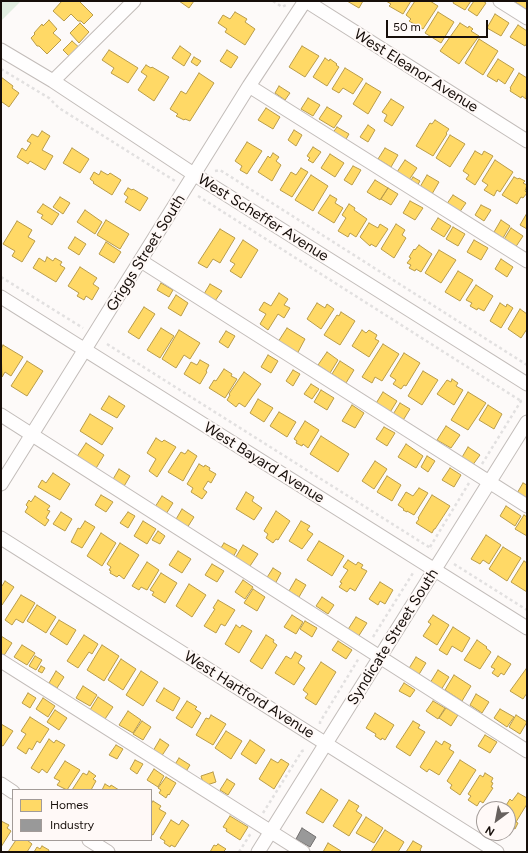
<!DOCTYPE html>
<html>
<head>
<meta charset="utf-8">
<style>
  body { margin:0 }
  #map { position:relative; width:528px; height:853px; overflow:hidden; background:#fdfaf9; font-family:Figtree,sans-serif }
  canvas { display:block }
  .frame { position:absolute; inset:0; border:2px solid #160e0a; pointer-events:none }
  .legend { position:absolute; left:12px; top:789px; width:140px; height:52px; box-sizing:border-box; background:#fff9f7; border:1px solid #a29b98; margin:0; padding:5px 7px; list-style:none; font-size:12px; color:#160e0a }
  .legend li { display:flex; align-items:center; gap:8px; height:20px }
  .legend b { width:20px; border:1px solid #a29b98 }
  .north { position:absolute; left:476px; top:801px; width:40px; height:40px; box-sizing:border-box; background:#fff9f7; border:1px solid #a29b98; border-radius:50%; rotate:212deg; font-size:11px; font-weight:700; line-height:16px; text-align:center; color:#160e0a }
  .north::after { content:''; display:block; margin:auto; width:14px; height:18px; background:#67615e; clip-path:polygon(50% 0,100% 100%,50% 72%,0 100%) }
  .scale { position:absolute; left:386px; top:20px; width:102px; height:18px; box-sizing:border-box; border:2px solid #160e0a; border-top:0; padding-left:5px; font-size:12px; line-height:14px; white-space:nowrap; color:#160e0a; -webkit-text-stroke:3px #fff9f7; paint-order:stroke }
</style>
</head>
<body>
<div id="map">
<canvas width="528" height="853"></canvas>
<div class="frame"></div>
<ul class="legend">
<li><b style="height:11px;background:#ffd966"></b>Homes</li>
<li><b style="height:11px;background:#999"></b>Industry</li>
</ul>
<div class="north">N</div>
<div class="scale">50 m</div>
</div>
<script>
const context = document.querySelector('canvas').getContext('2d');
context.lineJoin = 'round';
function fill(path, color) {
  context.fillStyle = color;
  context.fill(path, 'evenodd');
}
function shape(rows) {
  const path = new Path2D();
  for (const r of rows) {
    path.moveTo(r[0], r[1]);
    for (let i = 2; i < r.length; i += 2) path.lineTo(r[i], r[i + 1]);
  }
  return path;
}
function strokePath(path, color, width, dash) {
  context.strokeStyle = color;
  context.lineWidth = width;
  context.lineCap = dash ? 'butt' : 'round';
  context.setLineDash(dash || []);
  context.stroke(path);
}
function drawText(font, color, halo, rows, align = 'center') {
  context.font = font + ' Figtree,sans-serif';
  context.lineWidth = 4;
  context.setLineDash([]);
  context.textBaseline = 'middle';
  context.strokeStyle = halo;
  context.fillStyle = color;
  for (const [text, x, y, turn = 0] of rows) {
    context.save();
    context.translate(x, y);
    context.rotate((+turn || 0) * Math.PI / 180);
    context.textAlign = isNaN(turn) ? turn : align;
    if (halo) context.strokeText(text, 0, 0);
    context.fillText(text, 0, 0);
    context.restore();
  }
}
const green = shape([
  [1,1,21,1,1,21]
]);
const homes = shape([
  [62,1,79,1,93,15,84,24,81,21,78,21,71,14,64,21,53,11,62,1],
  [179,1,194,1,189,8,179,1],
  [347,1,363,1,359,8,347,1],
  [386,1,411,1,403,14,389,6,391,4,386,1],
  [415,1,430,1,438,6,423,29,409,21,411,19,406,15,415,1],
  [454,1,471,1,465,10,453,3,454,1],
  [474,1,483,1,486,3,477,16,468,10,474,1],
  [514,1,527,1,527,7,525,9,514,1],
  [235,12,247,19,245,22,255,29,245,45,225,32,227,29,218,23,223,15,230,19,235,12],
  [438,12,454,22,441,43,425,33,438,12],
  [495,14,509,23,501,36,487,28,495,14],
  [49,20,57,29,53,33,61,40,47,54,39,46,37,46,31,38,35,34,34,33,42,24,43,26,49,20],
  [80,23,89,32,79,43,70,33,80,23],
  [460,23,468,28,469,26,473,29,471,31,479,36,459,64,440,51,460,23],
  [518,25,527,31,527,43,525,46,510,37,518,25],
  [479,39,498,51,483,75,465,63,479,39],
  [72,41,82,50,73,60,63,50,72,41],
  [180,46,191,54,184,66,172,58,180,46],
  [302,46,319,56,305,77,289,67,302,46],
  [109,50,138,68,128,83,111,73,114,68,102,60,109,50],
  [227,50,238,57,231,68,220,61,227,50],
  [194,57,201,61,197,66,191,62,194,57],
  [325,58,329,61,330,59,337,64,336,65,339,67,327,86,313,77,325,58],
  [498,59,514,69,505,84,498,79,497,82,487,76,498,59],
  [146,65,151,68,152,67,169,77,154,101,138,90,147,76,141,72,146,65],
  [345,68,363,79,353,94,343,88,339,93,332,89,345,68],
  [199,73,214,83,190,121,185,119,184,120,176,116,178,114,170,109,181,91,186,94,199,73],
  [519,73,527,78,526,99,522,96,521,98,510,91,511,89,510,88,519,73],
  [1,77,13,86,12,88,19,93,9,107,2,102,1,103,1,77],
  [366,83,381,92,368,114,353,104,366,83],
  [279,86,290,93,285,100,275,93,279,86],
  [308,98,320,105,313,116,301,109,308,98],
  [391,99,404,107,392,126,384,121,387,115,382,112,391,99],
  [327,107,342,116,334,128,319,119,327,107],
  [266,108,280,117,273,129,258,120,266,108],
  [435,120,449,129,446,133,447,134,433,156,416,146,430,123,432,124,435,120],
  [368,125,375,130,368,142,360,137,368,125],
  [337,127,349,134,345,141,332,134,337,127],
  [294,130,302,135,296,146,288,140,294,130],
  [42,131,50,136,42,150,53,156,45,170,30,161,28,164,17,157,22,148,26,151,31,143,27,141,32,134,38,137,42,131],
  [450,135,465,144,450,167,436,158,450,135],
  [247,142,262,151,247,174,240,170,242,166,235,161,247,142],
  [313,147,321,152,313,163,308,160,310,158,307,156,313,147],
  [72,148,89,159,80,173,63,163,72,148],
  [385,148,398,155,391,167,378,159,385,148],
  [475,151,482,155,484,151,493,156,475,185,466,179,469,175,463,171,475,151],
  [273,153,279,157,276,161,281,165,272,181,258,172,268,156,270,158,273,153],
  [330,154,344,163,335,177,321,168,330,154],
  [405,160,417,168,409,180,397,172,405,160],
  [495,160,513,172,500,192,497,190,494,196,484,190,488,185,482,181,495,160],
  [353,166,361,170,352,185,344,180,353,166],
  [301,168,308,172,292,197,280,190,291,172,296,175,301,168],
  [101,171,108,175,110,173,121,180,112,195,93,183,94,182,90,179,94,172,99,175,101,171],
  [311,175,328,186,313,211,295,200,311,175],
  [427,175,439,182,432,194,420,187,427,175],
  [413,177,420,181,417,186,410,182,413,177],
  [514,177,518,179,519,178,525,181,523,183,527,185,525,191,527,193,523,198,521,197,517,204,502,195,514,177],
  [375,180,388,188,380,200,367,192,375,180],
  [128,188,132,190,133,189,148,198,140,211,125,202,128,197,124,194,128,188],
  [388,188,398,194,391,205,381,199,388,188],
  [330,195,337,199,335,203,343,208,334,223,318,213,330,195],
  [453,195,466,203,459,213,446,205,453,195],
  [60,197,70,203,63,214,53,207,60,197],
  [410,201,423,208,415,220,403,213,410,201],
  [43,204,59,214,52,225,41,218,43,215,37,212,43,204],
  [349,204,355,208,354,210,367,219,356,237,350,233,348,237,338,231,346,218,342,215,349,204],
  [481,205,491,210,484,221,475,215,481,205],
  [85,210,102,222,95,234,77,222,85,210],
  [527,213,527,229,520,225,527,213],
  [438,218,451,226,444,237,431,229,438,218],
  [106,220,129,234,120,249,97,235,106,220],
  [501,220,510,226,503,238,494,232,501,220],
  [17,221,32,230,28,237,35,241,22,262,12,256,15,251,3,244,17,221],
  [369,223,378,228,380,224,388,229,376,247,371,244,370,246,360,237,369,223],
  [396,224,405,230,402,235,406,238,394,258,381,249,396,224],
  [453,227,465,234,458,246,446,239,453,227],
  [511,228,523,236,515,248,503,241,511,228],
  [220,229,235,238,220,263,213,259,207,268,198,263,220,229],
  [75,237,86,244,79,255,68,248,75,237],
  [243,240,258,250,241,278,230,271,235,264,230,261,243,240],
  [474,240,488,248,481,260,467,252,474,240],
  [106,242,121,252,114,263,99,254,106,242],
  [419,245,432,254,421,272,416,269,415,271,409,268,411,265,407,263,411,258,409,257,414,249,415,250,419,245],
  [439,250,456,260,441,283,425,273,439,250],
  [47,257,53,261,55,258,62,262,60,265,65,268,56,282,33,268,39,258,45,262,47,257],
  [501,259,513,267,507,277,495,269,501,259],
  [80,267,97,278,93,284,99,288,92,300,86,296,84,300,77,296,79,293,68,286,80,267],
  [458,271,473,280,460,301,445,292,458,271],
  [161,283,173,290,169,297,157,290,161,283],
  [210,284,222,291,215,301,204,294,210,284],
  [476,285,493,296,484,311,478,308,477,310,470,306,472,303,466,300,476,285],
  [279,293,288,299,284,305,290,308,284,318,278,314,268,330,260,324,266,314,259,310,264,302,271,306,279,293],
  [176,295,188,303,181,316,168,308,176,295],
  [317,303,325,308,327,304,334,309,321,329,307,319,317,303],
  [500,303,506,307,507,304,513,308,501,328,490,321,500,303],
  [144,307,155,314,139,339,128,332,144,307],
  [520,309,527,314,527,329,521,338,508,329,520,309],
  [341,312,355,321,340,345,324,335,337,315,339,316,341,312],
  [161,328,174,336,160,358,147,350,161,328],
  [287,328,305,339,297,354,278,342,287,328],
  [179,330,200,343,190,359,184,355,176,368,162,359,179,330],
  [362,330,366,333,369,330,377,335,375,339,379,341,369,357,352,346,362,330],
  [226,331,235,336,228,348,219,342,226,331],
  [383,344,399,354,382,381,375,377,372,383,362,377,383,344],
  [3,345,23,357,11,376,5,372,2,377,1,349,3,345],
  [327,352,338,360,330,373,318,365,327,352],
  [404,353,420,363,406,386,404,385,401,389,393,384,396,380,390,376,404,353],
  [268,355,278,361,271,373,261,367,268,355],
  [200,360,209,365,206,371,207,372,200,384,184,374,191,362,197,365,200,360],
  [27,361,43,371,27,396,11,386,27,361],
  [340,361,354,370,346,383,332,374,340,361],
  [224,369,232,374,231,376,237,379,225,398,209,388,214,380,216,381,224,369],
  [293,370,300,374,293,386,286,381,293,370],
  [423,371,438,380,422,405,408,396,423,371],
  [244,372,261,384,245,407,239,403,236,407,227,400,230,395,229,394,244,372],
  [452,379,458,383,456,386,463,390,454,405,437,394,447,380,451,382,452,379],
  [311,384,319,389,312,399,304,394,311,384],
  [321,390,334,398,327,410,314,402,321,390],
  [383,392,397,401,389,414,375,405,383,392],
  [468,392,486,403,468,430,451,420,468,392],
  [109,396,125,406,117,418,101,409,109,396],
  [258,399,273,408,264,422,250,413,258,399],
  [400,403,410,409,402,422,392,416,400,403],
  [352,405,364,413,355,428,342,421,352,405],
  [488,405,502,414,494,429,479,420,488,405],
  [279,412,296,422,287,437,270,426,279,412],
  [90,414,113,428,102,445,80,431,90,414],
  [305,421,319,430,308,448,303,444,302,446,296,443,297,441,294,439,305,421],
  [446,426,460,435,451,448,437,440,446,426],
  [384,427,395,433,387,446,376,439,384,427],
  [321,436,349,454,338,472,310,454,321,436],
  [156,438,162,442,164,440,176,447,157,477,149,471,156,459,147,453,156,438],
  [86,443,104,455,95,470,76,458,86,443],
  [406,444,423,456,416,468,398,457,406,444],
  [468,447,480,455,472,466,461,459,468,447],
  [188,450,197,456,183,481,168,472,181,452,185,454,188,450],
  [427,456,435,461,428,472,421,467,427,456],
  [375,461,387,469,374,489,362,481,375,461],
  [199,464,204,467,205,465,210,468,209,470,216,474,211,483,208,481,203,489,207,492,202,499,191,492,193,488,187,484,199,464],
  [450,468,461,475,454,487,442,480,450,468],
  [119,469,130,476,123,488,112,481,119,469],
  [53,473,70,484,60,500,38,487,42,480,46,483,53,473],
  [387,476,401,485,392,501,377,492,387,476],
  [523,483,527,485,527,501,516,495,523,483],
  [419,488,428,493,414,515,407,511,407,512,403,510,404,509,398,505,406,492,413,496,419,488],
  [246,492,254,497,252,501,262,508,254,520,236,509,246,492],
  [101,495,113,502,106,512,95,505,101,495],
  [432,495,450,506,435,529,434,529,432,533,416,523,419,519,418,518,432,495],
  [35,496,50,506,47,510,50,511,46,518,49,520,45,526,25,512,28,507,26,505,29,500,31,502,35,496],
  [162,496,173,503,166,514,155,507,162,496],
  [506,506,521,516,515,526,500,516,506,506],
  [182,509,194,517,187,528,175,521,182,509],
  [276,511,290,521,278,540,276,539,273,543,266,538,268,534,264,531,276,511],
  [61,512,72,519,65,531,53,524,61,512],
  [128,512,135,516,128,528,120,523,128,512],
  [524,515,527,517,527,536,515,529,524,515],
  [85,521,95,527,82,548,71,542,78,528,80,529,85,521],
  [143,521,156,529,147,544,134,536,143,521],
  [301,521,310,526,307,530,313,534,302,549,289,541,301,521],
  [158,531,165,536,160,544,152,540,158,531],
  [101,533,116,543,102,566,87,556,101,533],
  [486,535,501,545,489,564,483,560,480,564,471,559,486,535],
  [319,541,344,556,332,576,307,560,319,541],
  [120,543,139,555,124,579,119,575,117,577,110,573,111,571,109,570,111,567,107,564,120,543],
  [224,543,237,550,232,559,219,551,224,543],
  [243,545,258,554,248,569,234,560,243,545],
  [503,547,521,558,507,581,489,569,503,547],
  [178,551,191,559,182,573,169,565,178,551],
  [348,560,356,565,358,562,363,565,361,568,367,571,355,591,350,588,347,592,339,587,342,583,340,582,348,570,343,567,348,560],
  [524,561,527,563,527,592,511,582,524,561],
  [147,562,159,570,147,590,141,587,139,590,132,586,147,562],
  [212,564,224,571,217,582,205,575,212,564],
  [273,568,281,573,275,584,266,579,273,568],
  [161,573,177,583,165,603,152,595,154,592,150,590,161,573],
  [296,579,306,585,299,597,289,591,296,579],
  [243,580,253,587,245,599,235,592,243,580],
  [5,581,14,587,2,605,1,604,1,586,2,586,5,581],
  [380,582,393,590,385,604,380,601,378,605,369,599,380,582],
  [189,584,206,595,192,617,176,606,189,584],
  [253,589,265,597,257,611,244,603,253,589],
  [21,595,35,603,23,623,16,619,12,625,5,620,21,595],
  [322,597,334,605,328,614,316,606,322,597],
  [218,600,235,610,225,626,221,624,216,633,204,626,215,609,213,608,218,600],
  [37,605,56,617,46,633,27,621,37,605],
  [292,615,303,622,296,634,284,627,292,615],
  [433,615,449,625,437,645,423,636,431,624,428,622,433,615],
  [356,617,367,623,358,637,347,631,356,617],
  [59,620,76,630,67,645,50,634,59,620],
  [305,621,317,628,312,637,300,629,305,621],
  [236,625,240,628,242,625,252,631,239,653,225,644,236,625],
  [453,627,470,638,462,652,452,646,447,655,439,650,453,627],
  [84,635,98,644,92,654,89,652,78,668,67,661,84,635],
  [266,635,274,640,273,642,277,645,262,669,250,661,266,635],
  [1,636,12,643,3,657,1,656,1,636],
  [477,640,487,647,486,648,491,652,480,669,464,660,477,640],
  [338,641,352,650,346,659,332,650,338,641],
  [22,645,35,653,27,665,14,657,22,645],
  [102,645,119,656,104,681,87,670,102,645],
  [295,652,302,656,298,663,305,668,294,685,275,673,286,656,291,659,295,652],
  [35,656,42,660,36,670,29,666,35,656],
  [498,656,511,664,504,675,501,673,498,677,492,673,495,669,491,667,498,656],
  [416,657,426,663,418,676,408,670,416,657],
  [121,659,136,669,123,690,108,680,121,659],
  [321,662,336,672,316,705,305,698,308,694,303,690,321,662],
  [41,666,45,668,42,673,38,671,41,666],
  [526,669,527,669,527,693,523,699,510,691,526,669],
  [438,670,449,677,441,690,430,683,438,670],
  [56,671,64,677,57,688,49,683,56,671],
  [141,671,158,682,143,706,126,695,141,671],
  [454,675,471,686,462,701,445,690,454,675],
  [404,683,415,690,410,697,399,691,404,683],
  [83,686,97,695,90,706,76,698,83,686],
  [164,688,180,698,173,711,156,701,164,688],
  [28,693,36,698,30,708,22,703,28,693],
  [476,694,489,702,482,713,470,705,476,694],
  [98,697,113,707,105,719,90,710,98,697],
  [43,698,55,706,48,717,36,709,43,698],
  [187,701,197,707,195,709,201,713,192,728,176,718,187,701],
  [433,701,445,708,438,719,426,711,433,701],
  [446,708,458,715,451,726,439,718,446,708],
  [500,709,514,717,507,727,494,718,500,709],
  [55,710,67,718,59,730,47,722,55,710],
  [128,711,141,720,133,733,119,725,128,711],
  [375,713,394,725,385,740,382,738,381,740,375,736,376,734,366,728,375,713],
  [211,715,226,724,213,745,196,735,206,718,209,719,211,715],
  [516,715,527,722,520,734,509,727,516,715],
  [30,717,49,729,40,743,37,741,32,750,29,748,26,754,17,748,26,734,21,731,30,717],
  [142,721,151,727,143,740,133,734,142,721],
  [413,721,420,725,418,728,425,732,410,756,396,747,413,721],
  [1,724,13,731,3,746,1,745,1,724],
  [226,731,242,741,231,759,215,748,226,731],
  [485,735,497,742,490,753,478,746,485,735],
  [49,739,54,743,56,740,65,745,47,773,42,769,39,773,31,768,49,739],
  [160,739,169,745,161,757,153,751,160,739],
  [250,740,265,750,256,764,241,754,250,740],
  [436,741,442,745,444,741,451,745,449,749,454,752,439,775,429,769,427,772,420,767,436,741],
  [116,745,123,749,117,759,109,755,116,745],
  [179,758,190,765,185,773,174,766,179,758],
  [271,759,278,763,281,759,289,764,274,789,259,779,271,759],
  [135,760,143,764,137,774,130,769,135,760],
  [460,760,476,770,460,795,450,788,452,785,447,781,460,760],
  [65,761,80,770,67,790,57,785,60,781,54,778,65,761],
  [154,769,164,776,158,787,147,780,154,769],
  [89,771,96,776,93,779,96,781,91,790,72,790,83,773,87,775,89,771],
  [213,772,216,782,204,786,201,776,213,772],
  [485,773,493,778,491,782,493,783,491,787,493,788,483,803,480,801,477,806,468,800,471,796,468,794,480,775,483,777,485,773],
  [166,777,176,783,169,795,168,794,166,798,159,793,161,790,158,788,166,777],
  [227,779,235,784,228,795,220,790,227,779],
  [105,784,110,787,111,785,119,790,102,790,105,784],
  [321,789,338,800,323,823,306,813,321,789],
  [518,793,527,798,527,804,516,822,518,823,515,829,508,825,508,809,505,807,510,799,512,801,518,793],
  [349,800,359,806,356,811,362,815,349,836,333,826,349,800],
  [153,801,161,806,159,809,166,813,153,835,151,834,151,804,153,801],
  [230,816,248,827,240,840,226,831,227,829,223,827,230,816],
  [366,817,383,828,374,843,356,833,366,817],
  [171,820,179,825,182,820,189,825,175,847,171,845,170,847,164,843,165,841,160,838,171,820],
  [1,821,9,825,7,828,11,831,1,847,1,821],
  [385,830,404,842,398,852,371,852,385,830],
  [16,840,27,840,32,844,27,852,8,852,16,840],
  [413,841,422,846,420,850,422,852,406,852,413,841],
  [328,843,341,851,340,852,323,852,328,843],
  [218,844,226,849,224,851,225,852,210,852,214,845,216,846,218,844],
  [42,846,49,850,48,852,34,852,37,847,40,849,42,846]
]);
const industry = shape([
  [302,828,316,837,310,847,296,839,302,828]
]);
const path = shape([
  [273,1,282,7,286,5],
  [1,69,49,98,59,108,175,181],
  [215,171,220,170,527,365],
  [198,196,521,401],
  [1,277,83,328],
  [107,344,432,549],
  [482,464,521,401,524,400],
  [430,547,469,483],
  [454,564,527,610],
  [373,637,413,573],
  [320,724,320,722,359,658],
  [263,813,302,751,306,750],
  [239,852,251,833]
]);
const minor = shape([
  [306,1,527,141],
  [500,1,527,18],
  [1,50,53,81,195,175,527,384],
  [53,81,134,1],
  [249,86,527,261],
  [141,261,527,506],
  [1,297,527,628],
  [1,415,527,751],
  [1,484,249,86,305,1],
  [1,538,497,852],
  [1,661,303,852],
  [1,784,13,792],
  [89,840,108,852],
  [258,852,527,422]
]);
const streetNames = [
  ["West Eleanor Avenue",416,71,32],
  ["West Scheffer Avenue",263,218,32],
  ["Griggs Street South",146,253,-58],
  ["West Bayard Avenue",264,463,32],
  ["Syndicate Street South",393,637,-58],
  ["West Hartford Avenue",249,695,32]
];
fill(green, '#e1ede0');
fill(homes, '#ffd966');
strokePath(homes, '#b99c4a', 1);
fill(industry, '#999');
strokePath(industry, '#726f6e', 1);
strokePath(minor, '#c2bcb9', 15);
strokePath(path, '#e2e0e0', 2.5, [3, 3]);
strokePath(minor, '#fffefe', 13);
drawText('15px', '#160e0a', '#fff9f7', streetNames);
</script>
</body>
</html>
